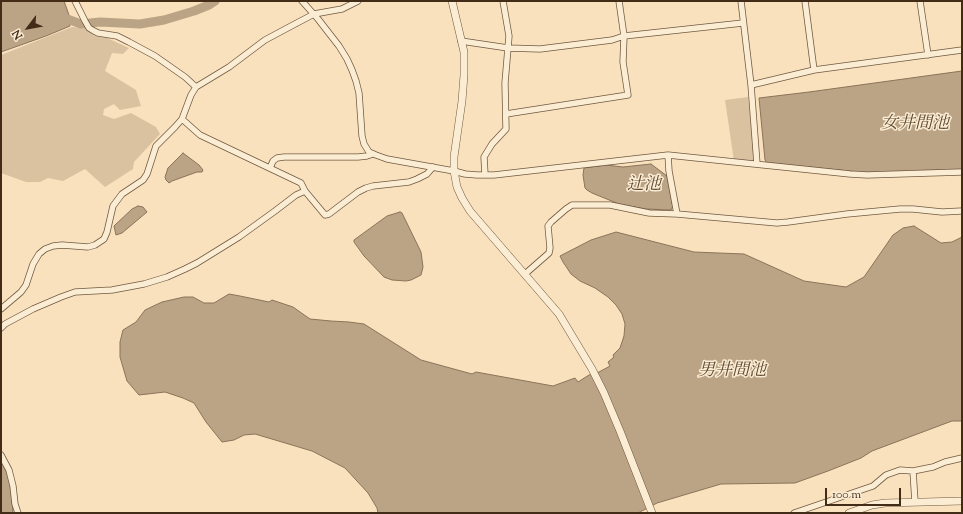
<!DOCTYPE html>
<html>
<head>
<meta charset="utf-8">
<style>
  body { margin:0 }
  #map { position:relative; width:963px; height:514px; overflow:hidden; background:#f9e1bd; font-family:"Sorts Mill Goudy",serif }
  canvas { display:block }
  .frame { position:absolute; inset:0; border:2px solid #432c17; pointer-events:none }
  .north { position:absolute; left:8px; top:8px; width:40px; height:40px; -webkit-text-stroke:3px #fbecd4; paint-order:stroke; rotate:238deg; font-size:11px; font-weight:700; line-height:16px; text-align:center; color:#432c17 }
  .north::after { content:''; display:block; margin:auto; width:14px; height:18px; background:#432c17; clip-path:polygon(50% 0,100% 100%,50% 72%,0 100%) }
  .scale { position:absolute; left:825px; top:488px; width:76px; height:18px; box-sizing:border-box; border:2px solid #432c17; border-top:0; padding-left:5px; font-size:12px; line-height:14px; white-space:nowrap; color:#432c17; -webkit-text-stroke:3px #fbecd4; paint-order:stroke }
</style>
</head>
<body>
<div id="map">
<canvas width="963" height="514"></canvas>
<div class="frame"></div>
<div class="north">N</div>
<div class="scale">100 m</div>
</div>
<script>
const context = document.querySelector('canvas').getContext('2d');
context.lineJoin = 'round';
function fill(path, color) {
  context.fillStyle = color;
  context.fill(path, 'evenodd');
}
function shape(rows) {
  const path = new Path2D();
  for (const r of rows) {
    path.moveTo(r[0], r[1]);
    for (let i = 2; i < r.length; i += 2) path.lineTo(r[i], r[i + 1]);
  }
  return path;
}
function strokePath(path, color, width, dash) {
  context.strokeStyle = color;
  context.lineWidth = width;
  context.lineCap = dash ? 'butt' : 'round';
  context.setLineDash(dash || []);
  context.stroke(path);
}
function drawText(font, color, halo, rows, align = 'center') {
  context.font = font + ' "Sorts Mill Goudy","Noto Serif JP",serif';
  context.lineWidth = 3;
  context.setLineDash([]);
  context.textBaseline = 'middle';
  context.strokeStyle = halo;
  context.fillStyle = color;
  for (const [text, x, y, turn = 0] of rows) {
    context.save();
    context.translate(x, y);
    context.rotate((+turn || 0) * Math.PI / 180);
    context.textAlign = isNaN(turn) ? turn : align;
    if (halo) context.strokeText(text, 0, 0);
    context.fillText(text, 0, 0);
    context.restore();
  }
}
const green = shape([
  [72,27,86,28,94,36,107,38,129,48,123,54,112,53,105,71,136,90,141,106,120,110,114,104,104,109,103,115,114,119,131,113,156,127,160,134,134,162,133,169,105,187,85,169,63,181,48,178,40,182,26,182,1,173,1,55],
  [748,97,756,163,734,161,725,100]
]);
const water = shape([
  [1,1,64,1,69,15,70,26,46,36,1,52,1,1],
  [962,71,962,170,868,173,767,163,765,160,759,98,809,92,962,71],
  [183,153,199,165,203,170,202,172,197,172,172,181,169,183,166,180,165,177,168,168,183,153],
  [651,164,667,176,673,206,671,210,646,209,619,204,592,193,587,190,585,188,583,175,584,168,606,165,623,167,651,164],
  [138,206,143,207,147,212,122,233,116,235,114,226,132,209,138,206],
  [400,212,402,213,421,252,423,267,421,275,411,280,406,281,392,280,384,277,364,256,354,242,354,240,387,216,400,212],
  [914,226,941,243,952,242,962,237,962,421,952,421,872,451,861,458,828,471,795,483,721,484,657,503,638,513,378,513,377,508,368,493,345,468,312,451,255,434,244,435,234,440,222,442,206,422,194,403,183,398,165,392,139,395,127,381,120,357,120,342,123,330,136,322,145,310,162,302,184,297,193,297,204,303,214,303,229,294,240,296,269,302,272,300,293,307,310,319,331,321,349,322,364,324,421,360,472,374,476,372,553,386,575,378,578,382,589,375,599,372,610,366,608,362,614,357,613,355,620,348,624,336,625,324,622,314,616,305,608,297,595,288,580,281,571,274,563,262,560,256,591,240,616,232,694,252,744,254,804,281,846,287,864,277,893,235,903,228,914,226],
  [1,457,8,473,11,487,13,513,1,513,1,457]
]);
const river = shape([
  [59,16,81,24,100,22,140,24,164,20,194,11,209,5,215,1]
]);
const minor = shape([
  [75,1,85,21,89,28,94,31,98,33,117,36,129,42,155,56,185,77,196,87],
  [302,1,318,19,339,46,347,59,352,70,356,81,359,93,362,136,364,144,369,152,376,155,387,159,454,171,465,174,477,175,494,175,668,155,850,174,867,175,962,172],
  [741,1,751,85,757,164],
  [805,1,814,70],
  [920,1,928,55],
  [461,41,508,48,540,49,612,40,624,36,743,23],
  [751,85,814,70,962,50],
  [506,114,628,95,623,62,624,36,619,1],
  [182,119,200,135,301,183,305,191,325,215,329,214,358,192,366,188,373,186,409,182,417,179,427,174,433,167],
  [668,155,669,171,677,214],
  [270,168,273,161,277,158,284,157,358,157,367,156,373,154],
  [485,175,484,157,492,144,506,129,505,83,509,36,503,1],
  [525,274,549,253,550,248,548,226,551,222,566,209,572,205,610,205,649,213,677,214,777,223,788,222,847,214,900,209,913,209,942,212,962,211],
  [1,309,21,292,26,285,33,264,39,254,45,249,53,246,62,245,88,247,95,245,104,239,107,232,113,206,122,194,143,180,147,174,156,146,175,127,182,119,191,95,196,87,229,67,265,40,295,24,314,14,342,9,358,1],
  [1,328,5,324,33,309,61,297,75,292,112,290,144,284,167,277,185,269,197,263,239,237,275,211,296,195,305,191],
  [1,455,9,470,13,486,15,504,18,513],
  [913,471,915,502],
  [794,513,873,486,886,475,900,470,913,471,933,467,945,462,962,458]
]);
const tertiary = shape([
  [452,1,464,52,464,75,462,101,454,157,454,171,457,187,462,198,470,211,559,314,592,369,604,393,620,431,652,513],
  [849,513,872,505,885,503,962,501]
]);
const waterNames = [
  ["女井間池",915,125],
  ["辻池",644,186],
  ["男井間池",732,372]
];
fill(green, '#dac2a1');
fill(water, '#bba385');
strokePath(water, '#8b7359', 1);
strokePath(river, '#bba385', 9);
strokePath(minor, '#705940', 7);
strokePath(tertiary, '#705940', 8);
strokePath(minor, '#fbecd4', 5.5);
strokePath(tertiary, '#fbecd4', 7);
drawText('italic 17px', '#614a32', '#fbecd4', waterNames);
</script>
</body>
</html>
